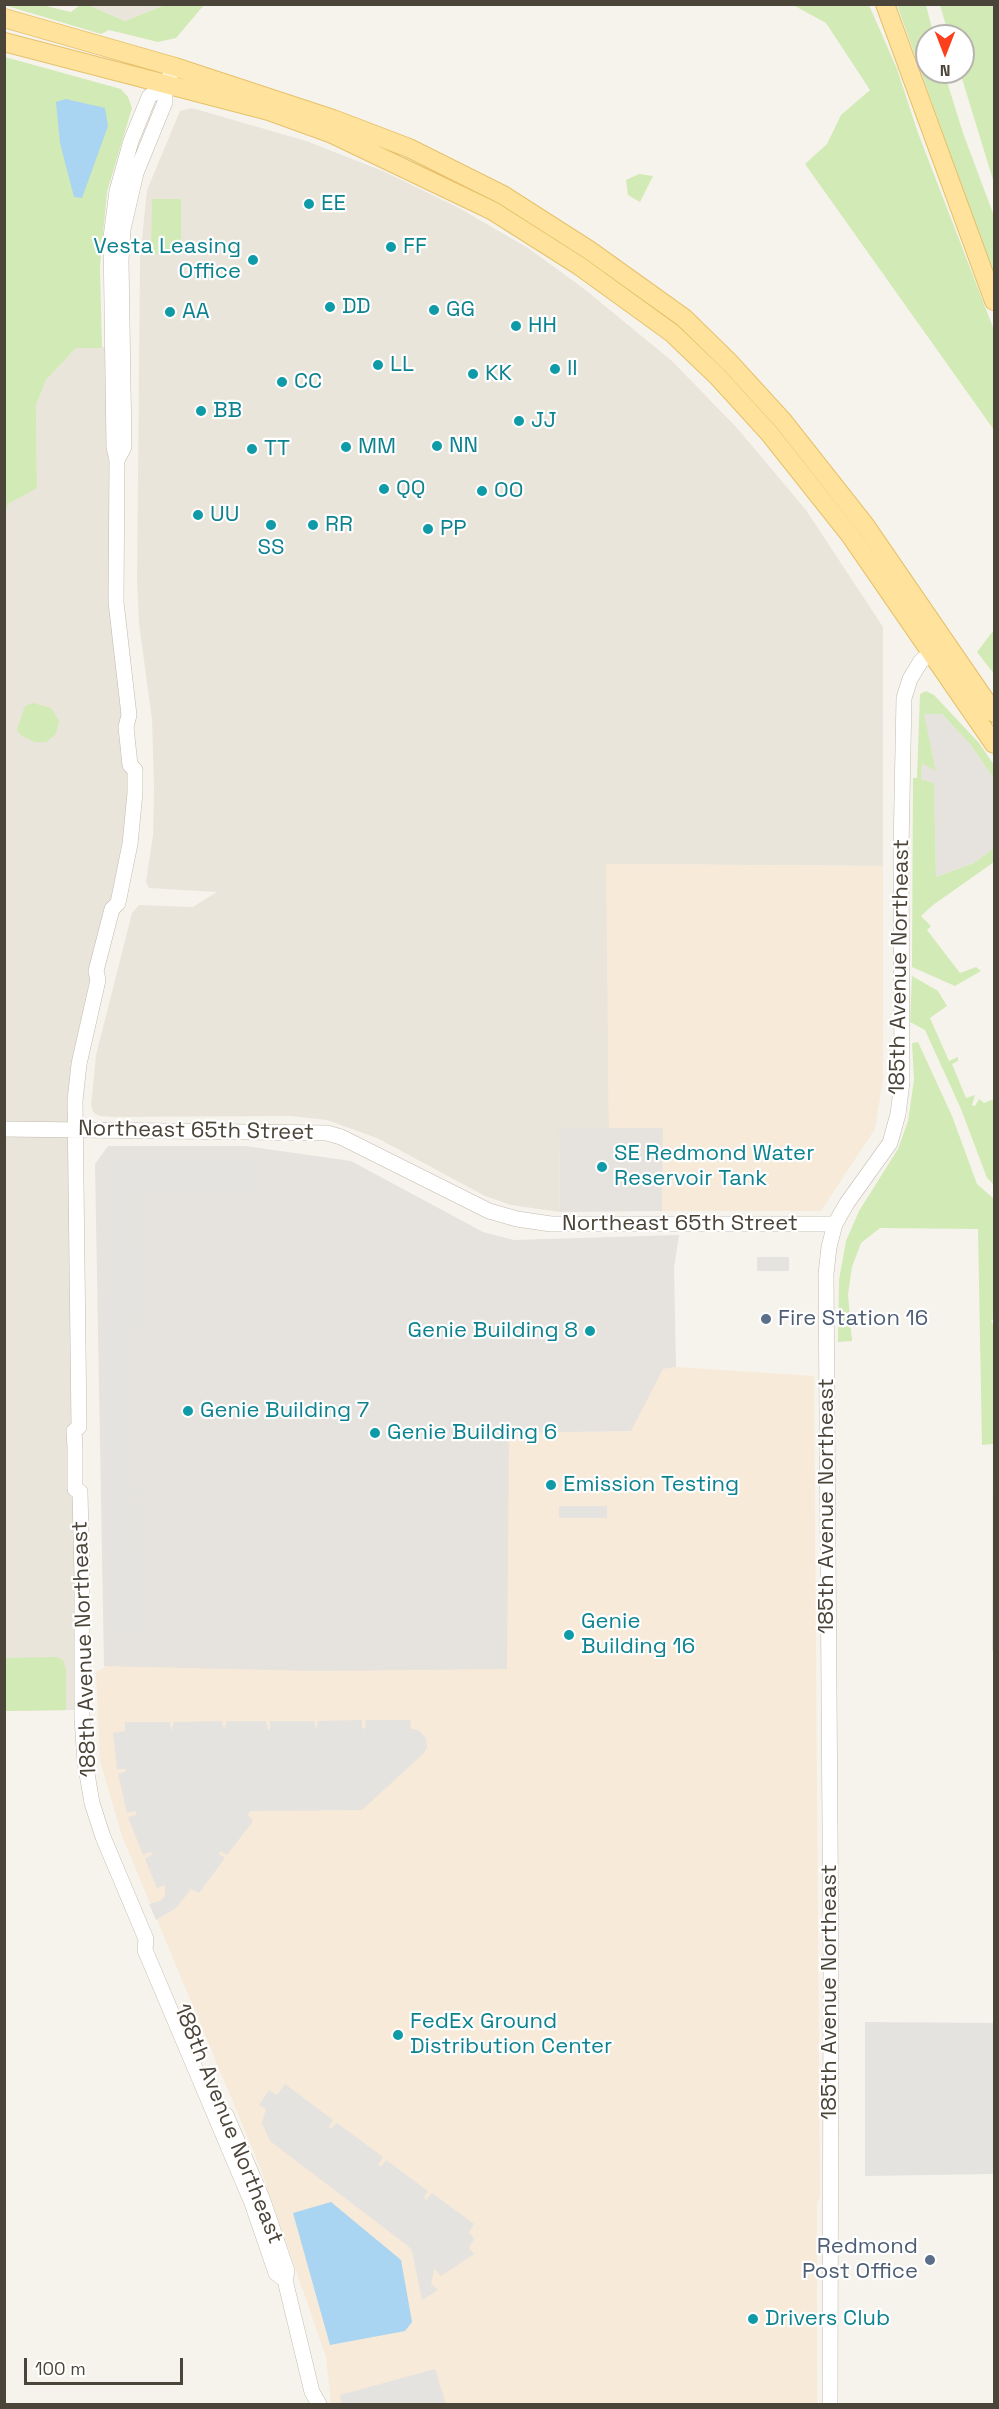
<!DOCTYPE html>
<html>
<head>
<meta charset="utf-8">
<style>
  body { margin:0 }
  #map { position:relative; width:999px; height:2409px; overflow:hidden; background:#f6f3ec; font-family:"Space Grotesk",sans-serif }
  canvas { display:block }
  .frame { position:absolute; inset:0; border:6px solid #4b4439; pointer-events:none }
  .north { position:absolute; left:915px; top:24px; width:60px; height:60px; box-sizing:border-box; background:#fff; border:2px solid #b7b4b0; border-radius:50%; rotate:180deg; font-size:16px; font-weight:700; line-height:24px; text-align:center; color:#4b4439 }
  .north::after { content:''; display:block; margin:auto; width:21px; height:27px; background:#fc3f1d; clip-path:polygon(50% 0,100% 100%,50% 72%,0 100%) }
  .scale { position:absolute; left:24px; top:2358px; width:159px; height:27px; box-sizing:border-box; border:3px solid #4b4439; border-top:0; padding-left:8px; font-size:18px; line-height:21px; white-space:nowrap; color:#4b4439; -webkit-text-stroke:4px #fff; paint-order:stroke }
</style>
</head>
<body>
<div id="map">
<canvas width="999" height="2409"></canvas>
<div class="frame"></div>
<div class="north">N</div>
<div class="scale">100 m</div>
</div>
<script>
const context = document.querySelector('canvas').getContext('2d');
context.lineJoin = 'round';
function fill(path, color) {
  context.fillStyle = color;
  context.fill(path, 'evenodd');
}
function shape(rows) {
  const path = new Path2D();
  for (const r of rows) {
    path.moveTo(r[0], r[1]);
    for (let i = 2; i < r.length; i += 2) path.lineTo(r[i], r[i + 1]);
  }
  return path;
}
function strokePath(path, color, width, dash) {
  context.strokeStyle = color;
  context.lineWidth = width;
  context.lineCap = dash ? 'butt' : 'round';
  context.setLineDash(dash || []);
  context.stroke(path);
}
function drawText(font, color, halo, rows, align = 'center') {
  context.font = font + ' "Space Grotesk",sans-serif';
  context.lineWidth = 4.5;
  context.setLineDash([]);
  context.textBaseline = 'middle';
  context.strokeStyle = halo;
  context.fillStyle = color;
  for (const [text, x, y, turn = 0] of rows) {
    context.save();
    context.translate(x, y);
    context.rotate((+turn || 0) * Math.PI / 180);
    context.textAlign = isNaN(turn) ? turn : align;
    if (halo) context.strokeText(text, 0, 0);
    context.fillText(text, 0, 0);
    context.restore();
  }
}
const residential = shape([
  [88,5,165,5,125,21],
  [192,108,306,141,383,171,459,208,528,248,583,288,672,361,737,428,806,510,883,627,883,866,607,864,609,1128,559,1128,560,1212,511,1205,485,1196,377,1138,327,1120,291,1116,112,1117,100,1116,94,1113,91,1106,96,1055,132,913,139,905,193,907,217,892,149,888,146,882,153,835,154,788,152,720,139,623,137,582,140,259,147,190,180,111],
  [113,347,116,602,135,793,79,1064,82,1710,5,1711,5,512,8,504,37,487,36,405,46,380,76,348]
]);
const commercial = shape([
  [606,864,883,866,883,1080,875,1129,821,1211,662,1211,663,1128,609,1128],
  [676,1367,814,1376,820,2197,817,2203,817,2404,331,2404,326,2357,260,2167,122,1836,100,1761,96,1672,509,1433,631,1431,657,1378,656,1380,663,1369]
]);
const industrial = shape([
  [923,714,942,714,970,744,994,779,994,848,974,863,936,877,934,783,921,779,922,762,936,770],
  [559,1128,663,1128,662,1211,560,1212],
  [108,1146,245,1146,351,1161,483,1232,514,1240,679,1235,674,1268,676,1367,663,1369,631,1431,509,1433,507,1669,316,1671,104,1666,95,1164],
  [994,1443,994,1651,992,1651,993,1444]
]);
const green = shape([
  [4,5,42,5,71,12,80,5,88,5,125,21,165,5,204,5,176,38,158,42,109,30,101,34],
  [793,5,869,5,897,69,918,133,994,330,994,430,805,164,827,144,841,115,870,90,826,23],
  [897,5,926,5,934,36,927,36,927,72,944,72,963,133,994,216,994,276],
  [940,5,994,5,994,183,960,72,963,72,963,36,949,36],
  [5,57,121,89,128,97,132,108,107,192,100,266,102,348,76,348,46,380,36,405,37,488,8,504,5,512],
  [639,174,653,176,640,202,628,195,626,180],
  [152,199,181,199,181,255,151,254],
  [993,631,994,631,994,674,977,652],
  [926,691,934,695,979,743,994,765,994,779,970,744,942,714,924,714,936,771,922,763,921,779,934,783,936,877,974,863,994,848,994,862,933,905,921,916,931,926,927,930,960,973,976,967,981,971,955,986,912,967,913,778,917,778,920,694],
  [33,703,51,708,59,721,56,734,46,742,35,742,22,736,17,730,25,706],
  [912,976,938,991,947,1006,930,1018,949,1061,958,1057,958,1061,952,1064,966,1098,975,1095,972,1105,975,1106,979,1099,984,1103,994,1099,994,1185,987,1178,961,1109,925,1030,910,1022],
  [918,1042,952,1116,977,1184,994,1199,994,1318,991,1321,994,1326,993,1444,982,1445,978,1229,880,1228,861,1243,852,1267,848,1294,852,1341,838,1342,839,1280,846,1241,859,1211,898,1149,908,1121,914,1080,912,1043],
  [56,1657,63,1660,66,1670,66,1710,5,1711,5,1658]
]);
const parking = shape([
  [115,1157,257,1158,257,1191,141,1192,142,1305,138,1346,140,1521,146,1632,112,1632,106,1530,104,1343,109,1286,108,1166,115,1166],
  [789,1257,789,1271,757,1271,757,1257],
  [559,1506,607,1506,607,1518,559,1518],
  [362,1720,362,1728,365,1729,366,1720,410,1720,411,1729,418,1730,426,1738,427,1747,423,1754,362,1810,250,1811,248,1815,253,1821,227,1855,220,1851,219,1854,225,1858,199,1893,191,1889,176,1908,156,1920,149,1904,160,1901,165,1896,165,1885,157,1888,145,1859,153,1854,150,1852,143,1855,128,1817,136,1815,136,1811,127,1813,118,1774,125,1772,126,1769,117,1769,113,1733,125,1731,125,1722,170,1722,171,1731,174,1722,222,1721,224,1730,227,1721,266,1721,268,1730,270,1729,270,1721,314,1721,316,1729,318,1721],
  [865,2022,994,2023,994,2174,865,2176],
  [285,2084,333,2120,329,2126,330,2129,337,2123,383,2157,378,2165,382,2166,386,2160,428,2191,424,2197,426,2200,432,2193,474,2224,469,2232,474,2239,469,2248,474,2254,441,2276,436,2270,434,2270,431,2284,438,2290,422,2300,412,2251,408,2246,270,2141,262,2123,266,2109,259,2105,269,2090,277,2095],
  [435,2369,446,2404,342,2404,340,2395]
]);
const water = shape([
  [66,99,105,108,108,126,82,198,74,197,60,143,56,102],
  [331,2202,401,2260,412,2322,405,2331,330,2345,293,2213]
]);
const minor = shape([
  [170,76,165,84,149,97,131,141,117,191,111,237,114,447,117,460,116,602,129,715,126,727,130,765,135,770,135,793,130,844,118,903,112,909,96,971,98,980,79,1064,75,1101,79,1427,74,1431,75,1448,75,1489,80,1492,82,1577,82,1717,85,1762,92,1803,103,1837,146,1939,145,1950,252,2203,276,2273,285,2280],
  [117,460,124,447,121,260,123,229,136,173,165,102,165,84],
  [4,1129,327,1133,341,1137,489,1211,517,1219,551,1224,835,1224],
  [226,2115,262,2198,287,2271,285,2280,312,2392,319,2404],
  [830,2404,831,1966,826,1274,829,1247,835,1224,847,1203,890,1143,898,1114,902,1082,901,849,904,698,910,679,921,661,940,646]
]);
const major = shape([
  [885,4,994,301],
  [4,18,175,67,333,119,409,148,503,195,589,250,684,318,730,363,783,421,865,525,994,713],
  [4,42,269,111,330,133,493,211,578,265,672,333,717,376,769,433,850,535,994,744]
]);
const markers = [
  [309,204,6,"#0f9aa8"],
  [391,247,6,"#0f9aa8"],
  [253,260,6,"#0f9aa8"],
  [330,307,6,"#0f9aa8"],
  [434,310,6,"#0f9aa8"],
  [170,312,6,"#0f9aa8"],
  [516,326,6,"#0f9aa8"],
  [378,365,6,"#0f9aa8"],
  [555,369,6,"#0f9aa8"],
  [473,374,6,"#0f9aa8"],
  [282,382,6,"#0f9aa8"],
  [201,411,6,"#0f9aa8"],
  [519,421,6,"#0f9aa8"],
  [437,446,6,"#0f9aa8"],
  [346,447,6,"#0f9aa8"],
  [252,449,6,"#0f9aa8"],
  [384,489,6,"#0f9aa8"],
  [482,491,6,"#0f9aa8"],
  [198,515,6,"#0f9aa8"],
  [271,525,6,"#0f9aa8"],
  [313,525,6,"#0f9aa8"],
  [428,529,6,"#0f9aa8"],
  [602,1167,6,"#0f9aa8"],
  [766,1319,6,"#5c6f8a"],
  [590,1331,6,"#0f9aa8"],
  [188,1411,6,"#0f9aa8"],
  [375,1433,6,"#0f9aa8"],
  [551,1485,6,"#0f9aa8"],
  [569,1635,6,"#0f9aa8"],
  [398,2035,6,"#0f9aa8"],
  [930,2260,6,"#5c6f8a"],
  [753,2319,6,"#0f9aa8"]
];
const cultureNames = [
  ["EE",321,204],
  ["Vesta Leasing",241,247,"right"],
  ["Office",241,272,"right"],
  ["FF",403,247],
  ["DD",342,307],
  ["GG",446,310],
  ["AA",182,312],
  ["HH",528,326],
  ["LL",390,365],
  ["II",567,369],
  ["KK",485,374],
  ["CC",294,382],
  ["BB",213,411],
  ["JJ",531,421],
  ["NN",449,446],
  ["MM",358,447],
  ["TT",264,449],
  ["QQ",396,489],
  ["OO",494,491],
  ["UU",210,515],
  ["RR",325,525],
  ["PP",440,529],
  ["SS",271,548,"center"],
  ["SE Redmond Water",614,1154],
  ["Reservoir Tank",614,1179],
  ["Genie Building 8",578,1331,"right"],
  ["Genie Building 7",200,1411],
  ["Genie Building 6",387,1433],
  ["Emission Testing",563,1485],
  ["Genie",581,1622],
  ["Building 16",581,1647],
  ["FedEx Ground",410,2022],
  ["Distribution Center",410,2047],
  ["Drivers Club",765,2319]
];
const streetNames = [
  ["185th Avenue Northeast",900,967,-89],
  ["Northeast 65th Street",196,1131,1],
  ["Northeast 65th Street",680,1224],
  ["185th Avenue Northeast",827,1506,-90],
  ["188th Avenue Northeast",85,1649,-92],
  ["185th Avenue Northeast",830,1992,-90],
  ["188th Avenue Northeast",228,2124,68]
];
const serviceNames = [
  ["Fire Station 16",778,1319],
  ["Redmond",918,2247,"right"],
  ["Post Office",918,2272,"right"]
];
fill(residential, '#eae5da');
fill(commercial, '#f7ead8');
fill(industrial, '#e6e2dd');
fill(green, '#d2eab5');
fill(parking, '#e5e3e0');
fill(water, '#a9d4f2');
strokePath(minor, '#c2bbae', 16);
strokePath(major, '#e6c16a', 20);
strokePath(minor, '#fff', 15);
strokePath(major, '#ffe39c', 18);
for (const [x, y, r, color] of markers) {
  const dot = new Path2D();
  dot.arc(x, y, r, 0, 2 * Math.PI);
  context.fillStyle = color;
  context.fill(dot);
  strokePath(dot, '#fff', 2);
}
drawText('22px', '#0d838f', '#fff', cultureNames, 'left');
drawText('22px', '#4b4439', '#fff', streetNames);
drawText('22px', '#4e5e75', '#fff', serviceNames, 'left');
</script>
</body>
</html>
